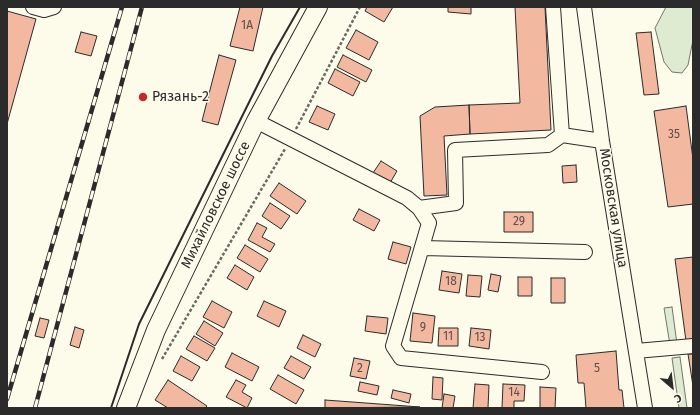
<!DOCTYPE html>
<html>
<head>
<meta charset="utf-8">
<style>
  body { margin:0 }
  #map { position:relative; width:700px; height:415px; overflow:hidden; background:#fdfbea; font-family:"Fira Sans",sans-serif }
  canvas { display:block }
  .frame { position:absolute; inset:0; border:8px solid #2b2b2b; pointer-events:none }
  .north { position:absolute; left:652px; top:367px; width:40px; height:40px; -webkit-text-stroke:3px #fdfbea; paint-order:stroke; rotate:152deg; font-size:11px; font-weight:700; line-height:16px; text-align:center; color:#2b2b2b }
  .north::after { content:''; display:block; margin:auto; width:14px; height:18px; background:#2b2b2b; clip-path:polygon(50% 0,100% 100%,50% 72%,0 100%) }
</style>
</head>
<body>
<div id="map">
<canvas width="700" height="415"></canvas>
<div class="frame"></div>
<div class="north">С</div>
</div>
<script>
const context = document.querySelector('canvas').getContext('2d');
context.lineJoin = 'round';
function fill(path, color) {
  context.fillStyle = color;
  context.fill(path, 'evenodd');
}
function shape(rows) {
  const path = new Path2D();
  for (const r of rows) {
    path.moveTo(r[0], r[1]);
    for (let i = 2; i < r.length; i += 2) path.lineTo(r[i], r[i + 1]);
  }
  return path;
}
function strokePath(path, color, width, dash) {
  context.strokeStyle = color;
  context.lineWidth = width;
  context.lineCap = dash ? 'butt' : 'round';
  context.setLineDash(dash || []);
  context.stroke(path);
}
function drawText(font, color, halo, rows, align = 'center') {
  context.font = font + ' "Fira Sans",sans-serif';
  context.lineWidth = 3;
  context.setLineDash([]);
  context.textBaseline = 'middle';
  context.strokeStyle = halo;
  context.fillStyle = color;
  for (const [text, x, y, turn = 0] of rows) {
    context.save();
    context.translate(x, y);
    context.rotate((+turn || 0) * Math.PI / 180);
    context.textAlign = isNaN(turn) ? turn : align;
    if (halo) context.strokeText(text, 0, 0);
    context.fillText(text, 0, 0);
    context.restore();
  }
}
const green = shape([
  [666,7,693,7,693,40,688,65,682,73,672,72,664,62,655,28,666,7],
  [672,307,677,344,670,345,664,308,672,307],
  [680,357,687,408,679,408,672,358,680,357]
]);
const building = shape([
  [240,7,263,7,253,51,230,46,240,7],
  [367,7,393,7,384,22,365,11,367,7],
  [448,7,471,7,471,14,448,12,448,7],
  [515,7,545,7,551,130,470,134,469,105,520,103,515,7],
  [7,11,36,19,7,124,7,11],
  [356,30,378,42,369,60,346,48,356,30],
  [81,32,97,36,91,56,75,52,81,32],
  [651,32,659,94,644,95,636,33,651,32],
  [219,55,236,60,218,125,202,121,219,55],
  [343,55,372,70,366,82,337,67,343,55],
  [335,69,360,82,353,96,328,83,335,69],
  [469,105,470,134,444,136,447,195,424,196,420,116,435,107,469,105],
  [317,106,335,114,328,130,309,122,317,106],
  [686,106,693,159,693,204,668,207,654,111,686,106],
  [381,161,397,171,390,183,373,173,381,161],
  [576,165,577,182,563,183,562,166,576,165],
  [279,183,306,201,297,214,270,196,279,183],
  [270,203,290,216,281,229,262,216,270,203],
  [359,209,380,220,374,231,353,220,359,209],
  [504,212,533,212,533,232,504,232,504,212],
  [257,223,267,228,262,237,275,244,270,252,248,240,257,223],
  [393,242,411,247,406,264,388,259,393,242],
  [245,245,268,259,260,272,237,258,245,245],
  [693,257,693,340,686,341,675,259,693,257],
  [235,265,254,277,247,290,227,278,235,265],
  [442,271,462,274,459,293,439,290,442,271],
  [491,274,501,276,498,292,488,290,491,274],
  [468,275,482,276,480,297,466,296,468,275],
  [518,277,532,277,532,296,518,296,518,277],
  [551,278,565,278,565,303,551,303,551,278],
  [212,301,232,312,224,328,203,317,212,301],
  [264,301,286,311,279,327,257,316,264,301],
  [413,313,435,316,432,343,410,341,413,313],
  [367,316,388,318,386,334,365,331,367,316],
  [40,318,49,320,44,338,35,336,40,318],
  [204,321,223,333,215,346,196,334,204,321],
  [75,327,84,330,79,348,70,345,75,327],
  [439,328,458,328,458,346,438,346,439,328],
  [471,328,491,330,489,349,469,346,471,328],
  [303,335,321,344,315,357,297,348,303,335],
  [194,336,215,348,207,361,186,349,194,336],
  [616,351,619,390,622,390,624,408,586,408,584,383,578,383,576,355,616,351],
  [232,353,259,367,252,381,225,367,232,353],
  [688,354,693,354,693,386,688,354],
  [181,356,200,367,192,381,173,371,181,356],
  [291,356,311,367,304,379,284,368,291,356],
  [354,358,370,361,366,379,350,376,354,358],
  [278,375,304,390,296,404,270,389,278,375],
  [433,377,443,378,442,400,432,399,433,377],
  [168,380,207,406,205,408,168,408,155,400,168,380],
  [236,380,246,385,242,392,252,398,247,408,226,397,236,380],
  [360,382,379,386,377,395,358,391,360,382],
  [475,384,489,385,488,408,473,408,475,384],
  [503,384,525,385,524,401,514,401,514,408,502,408,503,384],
  [540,387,556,388,555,408,540,408,540,387],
  [393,390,411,394,409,403,391,398,393,390],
  [444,394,455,396,453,408,442,408,444,394],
  [325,400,420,407,325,408,325,400]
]);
const path = shape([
  [296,129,360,7],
  [162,359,285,149]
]);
const minor = shape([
  [33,7,44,10,54,7],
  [553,7,562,135,602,141],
  [584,7,602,141,645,408],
  [256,121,407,198,419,208,429,223,393,346,401,358,542,372],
  [419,208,456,203,455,150,548,145,562,135],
  [423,248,585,252],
  [636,351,693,346]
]);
const major = shape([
  [126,408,156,330,256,121,318,7]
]);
const rail = shape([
  [7,399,122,7],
  [35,408,142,7]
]);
const wall = shape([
  [111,408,139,324,272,56,300,7]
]);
const markers = [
  [143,97,5,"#c62828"]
];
const numberNames = [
  ["1А",247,26],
  ["35",674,135],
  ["29",519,222],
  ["18",451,282],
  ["9",423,328],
  ["11",448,337],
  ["13",480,338],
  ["2",360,369],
  ["5",597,369],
  ["14",514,393]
];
const poiNames = [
  ["Рязань-2",152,97]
];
const streetNames = [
  ["Михайловское шоссе",216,205,-64],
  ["Московская улица",613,208,81]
];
fill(green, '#deebd1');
strokePath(green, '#74746e', 1);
fill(building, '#f2b8a0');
strokePath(building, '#2b2b2b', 1);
strokePath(minor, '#2b2b2b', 16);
strokePath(major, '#2b2b2b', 20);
strokePath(path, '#6a6964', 2.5, [3, 2]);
strokePath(minor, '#fdfbea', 14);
strokePath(major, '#fdfbea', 18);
strokePath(rail, '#2b2b2b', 4.5);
strokePath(rail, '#fdfbea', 3, [9]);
strokePath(wall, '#2b2b2b', 2);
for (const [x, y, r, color] of markers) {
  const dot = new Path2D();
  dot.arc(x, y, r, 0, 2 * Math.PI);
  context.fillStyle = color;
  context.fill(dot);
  strokePath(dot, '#fdfbea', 1.5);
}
drawText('12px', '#5d4e48', null, numberNames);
drawText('14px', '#2b2b2b', '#fdfbea', poiNames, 'left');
drawText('14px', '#2b2b2b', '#fdfbea', streetNames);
</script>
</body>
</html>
